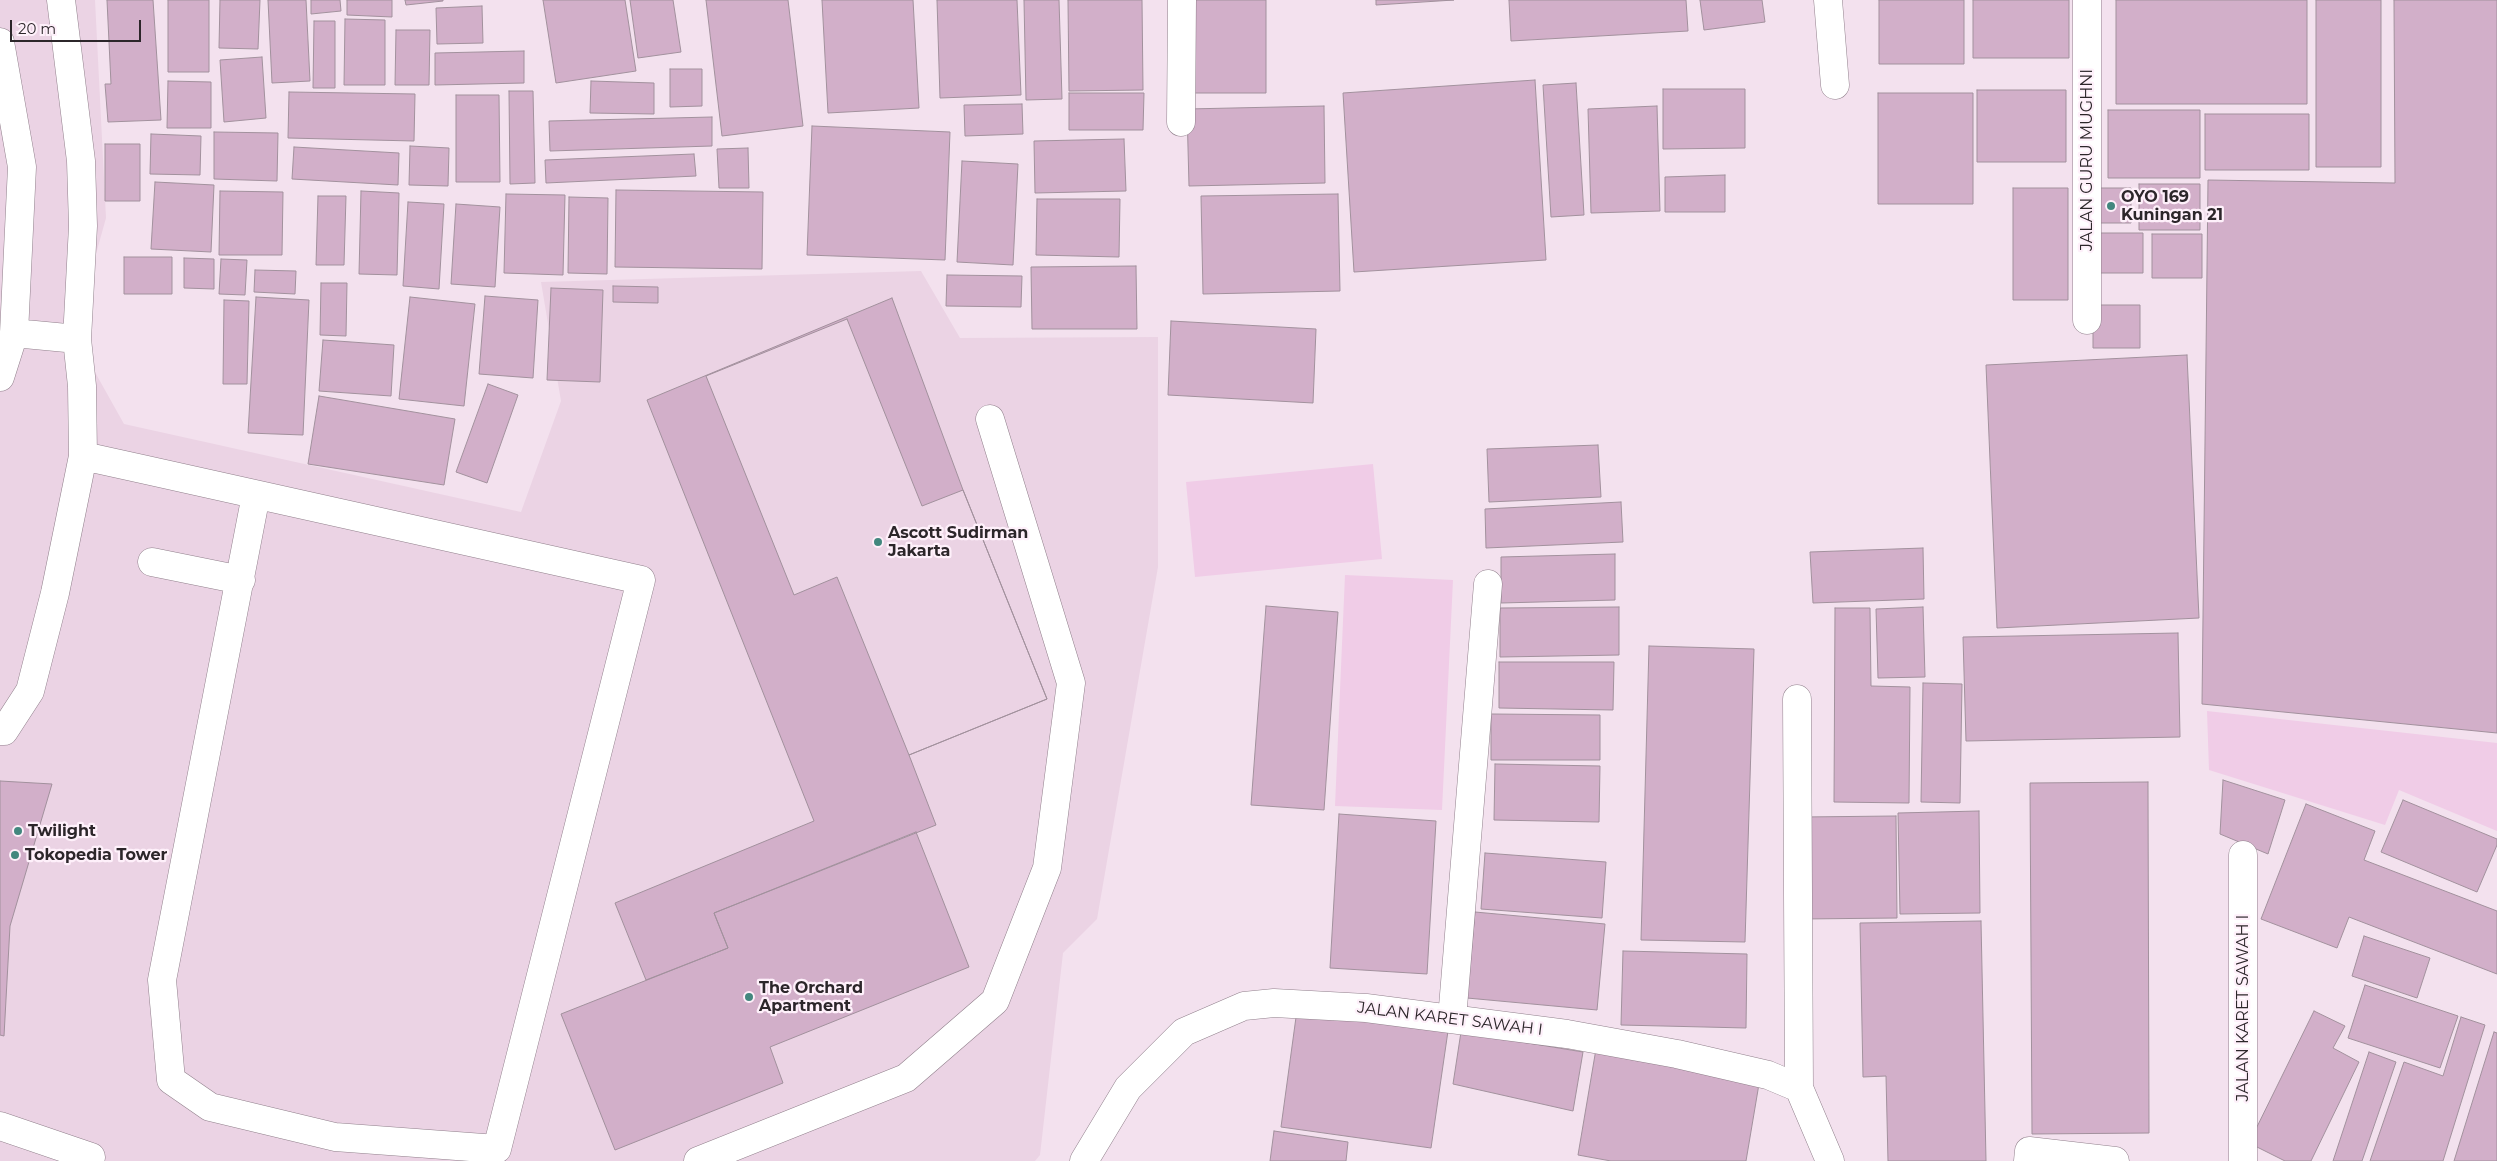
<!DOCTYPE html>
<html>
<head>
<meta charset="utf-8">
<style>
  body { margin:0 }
  #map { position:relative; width:2497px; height:1161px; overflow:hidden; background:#f3e1ee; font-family:Montserrat,sans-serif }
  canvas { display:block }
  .scale { position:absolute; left:10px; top:20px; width:131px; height:22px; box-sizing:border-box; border:2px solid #2c262a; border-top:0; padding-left:6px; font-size:15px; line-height:18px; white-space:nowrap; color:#2c262a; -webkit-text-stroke:4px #fef0fa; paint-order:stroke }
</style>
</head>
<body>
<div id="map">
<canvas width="2497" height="1161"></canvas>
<div class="scale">20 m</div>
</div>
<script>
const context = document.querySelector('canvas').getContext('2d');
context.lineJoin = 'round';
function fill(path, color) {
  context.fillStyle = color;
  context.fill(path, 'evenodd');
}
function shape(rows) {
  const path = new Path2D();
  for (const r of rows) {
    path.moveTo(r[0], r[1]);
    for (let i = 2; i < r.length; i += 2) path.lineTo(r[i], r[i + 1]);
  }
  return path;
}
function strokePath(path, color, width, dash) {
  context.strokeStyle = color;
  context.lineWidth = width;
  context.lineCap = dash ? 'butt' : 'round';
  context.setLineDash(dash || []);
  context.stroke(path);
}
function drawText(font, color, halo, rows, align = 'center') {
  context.font = font + ' Montserrat,sans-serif';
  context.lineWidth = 4.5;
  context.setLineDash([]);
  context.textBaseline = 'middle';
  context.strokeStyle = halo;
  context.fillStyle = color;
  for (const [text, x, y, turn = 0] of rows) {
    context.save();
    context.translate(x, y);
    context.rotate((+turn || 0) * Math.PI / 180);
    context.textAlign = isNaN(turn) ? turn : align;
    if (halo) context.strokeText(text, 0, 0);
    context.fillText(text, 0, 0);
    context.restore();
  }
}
const built = shape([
  [0,0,95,0,106,218,77,322,96,374,124,424,521,512,561,401,541,282,921,271,960,338,1158,337,1158,567,1097,919,1063,953,1040,1155,1035,1161,0,1161]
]);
const green = shape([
  [1373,464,1382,559,1195,577,1186,482],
  [1345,575,1453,580,1442,810,1335,806],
  [2207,711,2497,743,2497,831,2399,790,2385,825,2209,770]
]);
const building = shape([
  [107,0,153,0,161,120,108,122,105,84,111,84,107,0],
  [168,0,209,0,209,72,168,72,168,0],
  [220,0,260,0,258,49,219,48,220,0],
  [268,0,306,0,310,81,272,83,268,0],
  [311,0,340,0,341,11,311,14,311,0],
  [347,0,392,0,392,17,347,15,347,0],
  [405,0,443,0,443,1,406,5,405,0],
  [543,0,625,0,636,71,556,83,543,0],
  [630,0,673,0,681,52,638,58,630,0],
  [706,0,788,0,803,126,722,136,706,0],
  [822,0,913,0,919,108,828,113,822,0],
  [937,0,1017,0,1021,95,940,98,937,0],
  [1024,0,1059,0,1062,99,1026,100,1024,0],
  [1068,0,1142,0,1143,90,1069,91,1068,0],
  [1185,0,1266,0,1266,93,1185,93,1185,0],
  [1376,0,1454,0,1376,5,1376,0],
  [1509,0,1686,0,1688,31,1511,41,1509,0],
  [1700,0,1762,0,1765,22,1704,30,1700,0],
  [1879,0,1964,0,1964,64,1879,64,1879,0],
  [1973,0,2069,0,2069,58,1973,58,1973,0],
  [2116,0,2307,0,2307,104,2116,104,2116,0],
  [2316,0,2381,0,2381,167,2316,167,2316,0],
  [2394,0,2497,0,2497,733,2202,704,2208,180,2395,183,2394,0],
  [482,6,483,43,437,44,436,8,482,6],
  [345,19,385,20,385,85,344,85,345,19],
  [314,21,335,21,335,88,313,88,314,21],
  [396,30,430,30,429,85,395,85,396,30],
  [524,51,524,83,435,85,435,53,524,51],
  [262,57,266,118,224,122,220,60,262,57],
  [670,69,702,69,702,106,670,107,670,69],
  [1535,80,1546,260,1354,272,1343,93,1535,80],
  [168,81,211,82,211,128,167,128,168,81],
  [591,81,654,83,654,114,590,113,591,81],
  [1576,83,1584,215,1551,217,1543,85,1576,83],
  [1663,89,1745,89,1745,148,1663,149,1663,89],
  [1977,90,2066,90,2066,162,1977,162,1977,90],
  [509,91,533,91,535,183,510,184,509,91],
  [289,92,415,94,414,141,288,138,289,92],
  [1069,93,1144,93,1143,130,1069,130,1069,93],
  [1878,93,1973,93,1973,204,1878,204,1878,93],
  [456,95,499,95,500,182,456,182,456,95],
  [1022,104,1023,134,965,136,964,105,1022,104],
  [1324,106,1325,183,1189,186,1187,109,1324,106],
  [1657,106,1660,211,1591,213,1588,109,1657,106],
  [2108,110,2200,110,2200,178,2108,178,2108,110],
  [2205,114,2309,114,2309,170,2205,170,2205,114],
  [712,117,712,146,550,151,549,121,712,117],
  [812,126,950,132,945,260,807,255,812,126],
  [214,132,278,133,277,181,214,179,214,132],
  [151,134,201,136,200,175,150,174,151,134],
  [1124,139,1126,191,1035,193,1034,141,1124,139],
  [105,144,140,144,140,201,105,201,105,144],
  [410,146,449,148,448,186,409,185,410,146],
  [294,147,399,153,398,185,292,179,294,147],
  [748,148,749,188,719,188,717,149,748,148],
  [694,154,696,176,546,183,545,160,694,154],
  [962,161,1018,164,1013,265,957,262,962,161],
  [1725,175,1725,212,1665,212,1665,177,1725,175],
  [155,182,214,185,211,252,151,249,155,182],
  [2139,184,2200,184,2200,230,2139,230,2139,184],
  [2013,188,2068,188,2068,300,2013,300,2013,188],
  [2091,188,2131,188,2131,223,2091,223,2091,188],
  [616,190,763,192,762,269,615,267,616,190],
  [220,191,283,192,282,255,219,255,220,191],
  [361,191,399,193,397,275,359,274,361,191],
  [506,194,565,195,563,275,504,273,506,194],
  [1338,194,1340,291,1203,294,1201,196,1338,194],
  [318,196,346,196,344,265,316,265,318,196],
  [569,197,608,198,607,274,568,273,569,197],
  [1037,199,1120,199,1119,257,1036,255,1037,199],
  [408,202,444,204,439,289,403,286,408,202],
  [456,204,500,207,495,287,451,284,456,204],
  [2095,233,2143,233,2143,273,2095,273,2095,233],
  [2152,234,2202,234,2202,278,2152,278,2152,234],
  [124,257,172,257,172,294,124,294,124,257],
  [184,258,214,259,214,289,184,288,184,258],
  [221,259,247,260,245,295,219,294,221,259],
  [1136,266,1137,329,1032,329,1031,267,1136,266],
  [255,270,296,271,295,294,254,292,255,270],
  [947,275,1022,276,1021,307,946,306,947,275],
  [321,283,347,283,346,336,320,335,321,283],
  [613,286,658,287,658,303,613,302,613,286],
  [551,288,603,290,600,382,547,380,551,288],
  [485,296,538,300,533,378,479,374,485,296],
  [256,297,309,300,303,435,248,433,256,297],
  [410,297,475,304,464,406,399,399,410,297],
  [892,298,963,490,1047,699,909,755,936,825,714,913,728,948,646,980,615,903,814,821,647,400,892,298],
  [224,300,249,301,247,384,223,384,224,300],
  [2093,305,2140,305,2140,348,2093,348,2093,305],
  [847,319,922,506,963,490,1047,699,909,755,837,577,794,595,706,376,847,319],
  [1171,321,1316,329,1313,403,1168,395,1171,321],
  [323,340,394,345,391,396,319,391,323,340],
  [2187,355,2199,618,1997,628,1986,365,2187,355],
  [488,384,518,395,487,483,456,472,488,384],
  [319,396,455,419,444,485,308,464,319,396],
  [1598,445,1601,497,1489,502,1487,449,1598,445],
  [1621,502,1623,542,1486,548,1485,509,1621,502],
  [1923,548,1924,599,1813,603,1810,552,1923,548],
  [1615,554,1615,600,1501,603,1501,557,1615,554],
  [1266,606,1338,612,1324,810,1251,805,1266,606],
  [1619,607,1619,655,1500,657,1500,608,1619,607],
  [1923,607,1925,677,1878,678,1876,609,1923,607],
  [1835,608,1870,608,1871,686,1910,687,1909,803,1834,802,1835,608],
  [2178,633,2180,737,1966,741,1963,637,2178,633],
  [1649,646,1754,649,1745,942,1641,940,1649,646],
  [1499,662,1614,662,1613,710,1499,708,1499,662],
  [1923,683,1962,684,1960,803,1921,802,1923,683],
  [1491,714,1600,715,1600,760,1491,760,1491,714],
  [1495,764,1600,766,1599,822,1494,820,1495,764],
  [2223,780,2285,800,2268,854,2220,834,2223,780],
  [0,781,52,784,10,926,4,1036,0,1035,0,781],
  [2148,782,2149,1133,2032,1134,2030,783,2148,782],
  [2403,800,2497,839,2497,845,2477,892,2381,852,2403,800],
  [2306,804,2375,831,2364,860,2497,911,2497,974,2349,917,2337,948,2261,919,2306,804],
  [1979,811,1980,913,1900,914,1898,813,1979,811],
  [1339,814,1436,821,1427,974,1330,968,1339,814],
  [1896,816,1897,918,1802,919,1802,817,1896,816],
  [916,832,969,967,770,1047,783,1083,615,1150,561,1014,728,948,714,913,916,832],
  [1485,853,1606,862,1602,918,1481,909,1485,853],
  [1475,912,1605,924,1597,1010,1467,998,1475,912],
  [1981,921,1986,1161,1888,1161,1886,1076,1863,1077,1860,923,1981,921],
  [2364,936,2430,958,2417,998,2352,976,2364,936],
  [1623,951,1747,954,1746,1028,1621,1025,1623,951],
  [2365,985,2458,1016,2440,1068,2348,1038,2365,985],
  [1297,1010,1448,1031,1431,1148,1281,1127,1297,1010],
  [2314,1011,2345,1026,2333,1048,2359,1062,2311,1161,2285,1161,2249,1143,2314,1011],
  [2461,1017,2485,1025,2443,1161,2370,1161,2404,1062,2443,1076,2461,1017],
  [1461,1032,1583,1052,1573,1111,1453,1084,1461,1032],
  [2494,1032,2497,1033,2497,1161,2454,1161,2494,1032],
  [1596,1049,1760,1078,1746,1161,1611,1161,1578,1155,1596,1049],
  [2369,1052,2396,1062,2362,1161,2333,1161,2369,1052],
  [1274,1131,1348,1142,1346,1161,1270,1161,1274,1131]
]);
const minor = shape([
  [1828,0,1835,85],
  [2087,0,2087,320],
  [0,42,22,167,14,333,0,377],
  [1181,122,1182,0],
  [14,333,77,339],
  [83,456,142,469,641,580,497,1149,335,1137,210,1107,171,1080,162,980,256,495],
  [152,562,241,580],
  [1797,699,1799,1088],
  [0,731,4,731,30,691,55,593,83,456,82,386,77,339,83,226,81,161,61,0],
  [2243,855,2243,1161],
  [1452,1019,1488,584],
  [0,1126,91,1157,90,1161],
  [698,1161,906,1078,995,1001,1047,868,1071,683,990,419],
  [1084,1161,1128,1088,1184,1032,1244,1006,1274,1003,1366,1008,1567,1034,1677,1054,1768,1075,1799,1088,1830,1161],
  [2028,1161,2029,1151,2115,1161]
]);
const markers = [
  [2111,206,5,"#42877e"],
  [878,542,5,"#42877e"],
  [18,831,5,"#42877e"],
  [15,855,5,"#42877e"],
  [749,997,5,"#42877e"]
];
const streetNames = [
  ["JALAN GURU MUGHNI",2087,160,-90],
  ["JALAN KARET SAWAH I",2243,1008,-90],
  ["JALAN KARET SAWAH I",1450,1019,7]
];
const poiNames = [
  ["OYO 169",2121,197],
  ["Kuningan 21",2121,215],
  ["Ascott Sudirman",888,533],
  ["Jakarta",888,551],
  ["Twilight",28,831],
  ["Tokopedia Tower",25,855],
  ["The Orchard",759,988],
  ["Apartment",759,1006]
];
fill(built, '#ebd3e4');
fill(green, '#f0cce7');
fill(building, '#d2afc9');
strokePath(building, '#a2919d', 1);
strokePath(minor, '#91808c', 29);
strokePath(minor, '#fff', 28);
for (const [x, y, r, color] of markers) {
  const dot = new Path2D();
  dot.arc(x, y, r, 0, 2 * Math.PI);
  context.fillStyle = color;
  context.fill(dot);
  strokePath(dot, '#fef0fa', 2);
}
drawText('16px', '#2c262a', '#fef0fa', streetNames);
drawText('bold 16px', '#2c262a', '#fef0fa', poiNames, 'left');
</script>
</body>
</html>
